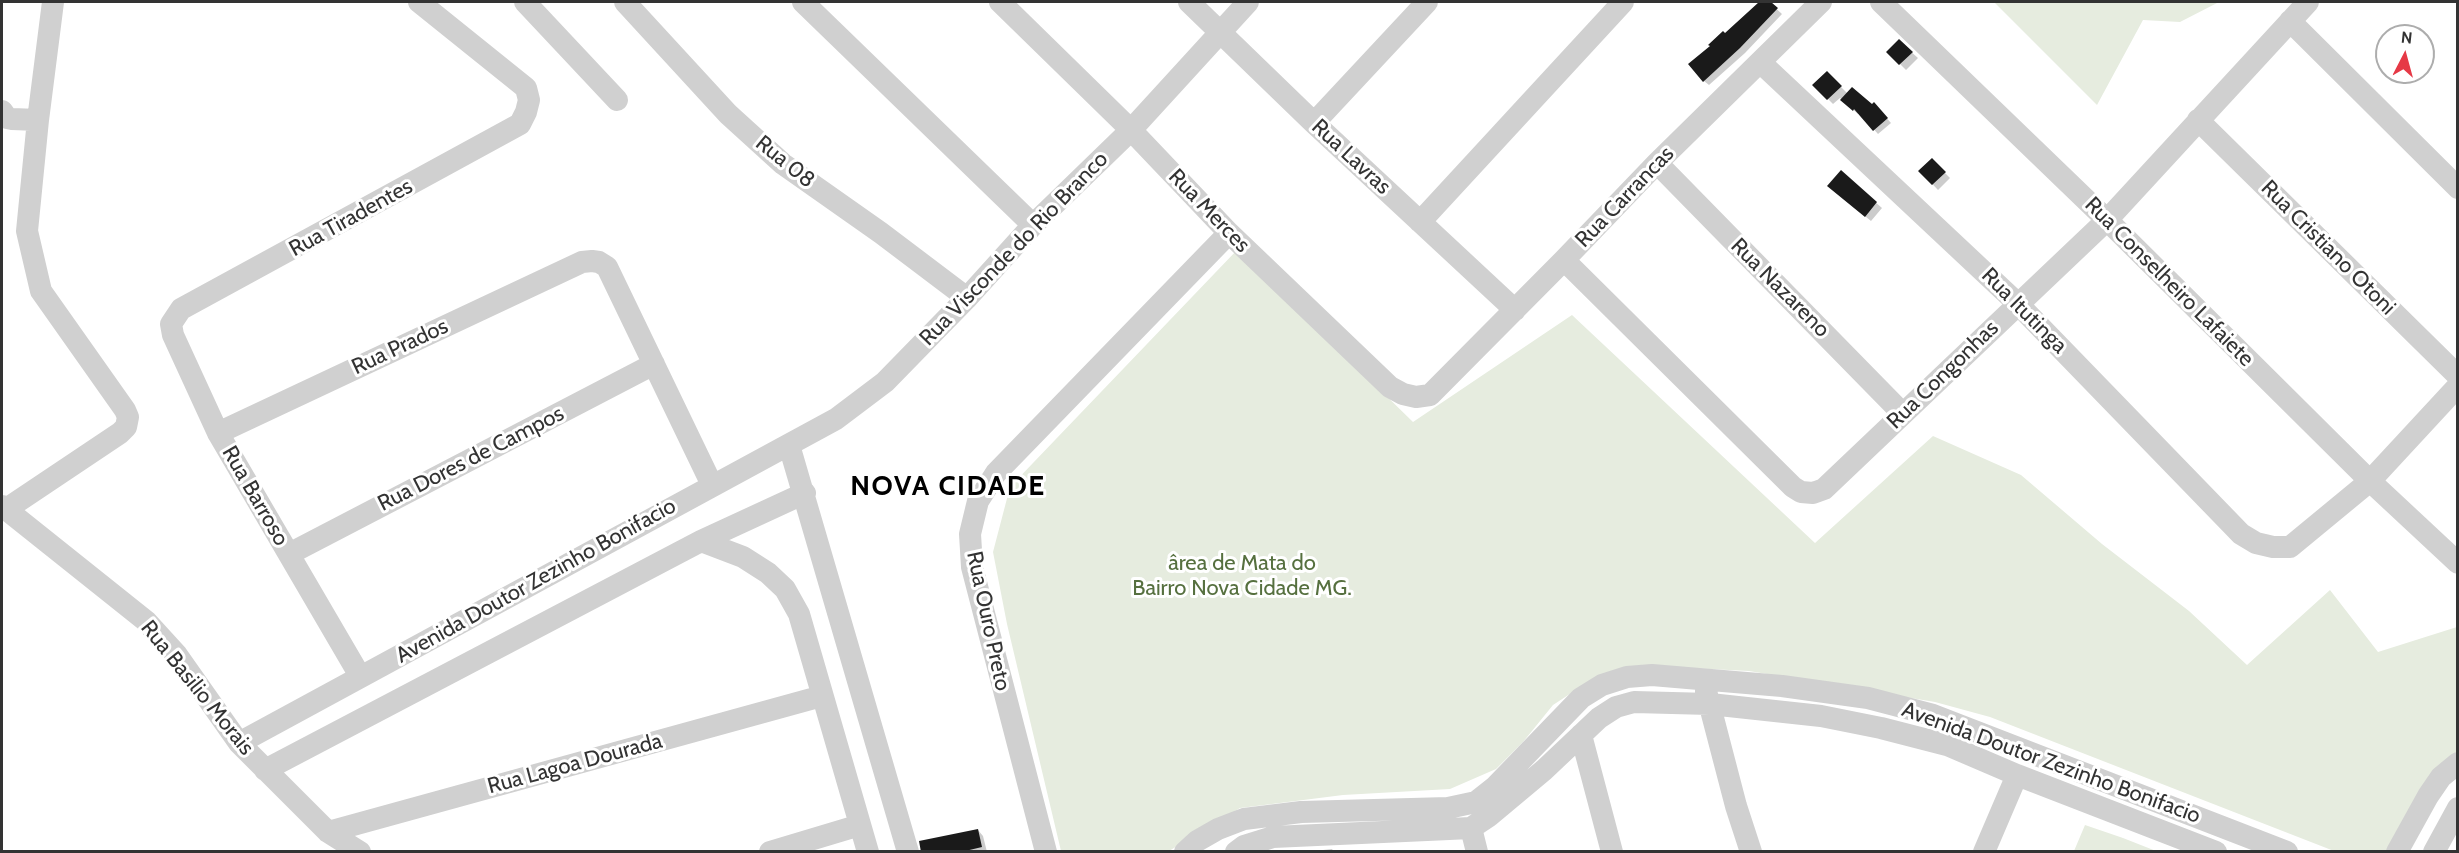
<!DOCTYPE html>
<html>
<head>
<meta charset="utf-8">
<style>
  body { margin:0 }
  #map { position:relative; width:2459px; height:853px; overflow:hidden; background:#fff; font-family:Cabin,sans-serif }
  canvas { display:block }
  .frame { position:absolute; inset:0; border:3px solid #333; pointer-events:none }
  .north { position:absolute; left:2375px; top:24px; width:60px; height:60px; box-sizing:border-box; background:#fff; border:2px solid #adadad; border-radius:50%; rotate:6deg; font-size:16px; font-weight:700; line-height:24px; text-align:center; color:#333 }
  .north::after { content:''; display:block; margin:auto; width:21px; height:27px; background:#e63946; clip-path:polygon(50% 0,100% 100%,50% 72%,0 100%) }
</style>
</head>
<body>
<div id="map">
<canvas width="2459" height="853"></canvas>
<div class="frame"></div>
<div class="north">N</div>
</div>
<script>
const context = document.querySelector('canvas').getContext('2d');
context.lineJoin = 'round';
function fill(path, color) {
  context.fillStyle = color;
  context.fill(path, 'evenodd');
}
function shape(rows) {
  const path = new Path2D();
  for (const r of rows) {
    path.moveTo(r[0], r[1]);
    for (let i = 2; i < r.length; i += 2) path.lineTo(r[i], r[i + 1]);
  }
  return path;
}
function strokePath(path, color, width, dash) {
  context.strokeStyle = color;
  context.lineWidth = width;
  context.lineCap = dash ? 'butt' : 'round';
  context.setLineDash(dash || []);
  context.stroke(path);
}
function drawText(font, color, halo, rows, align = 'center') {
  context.font = font + ' Cabin,sans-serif';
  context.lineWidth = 6;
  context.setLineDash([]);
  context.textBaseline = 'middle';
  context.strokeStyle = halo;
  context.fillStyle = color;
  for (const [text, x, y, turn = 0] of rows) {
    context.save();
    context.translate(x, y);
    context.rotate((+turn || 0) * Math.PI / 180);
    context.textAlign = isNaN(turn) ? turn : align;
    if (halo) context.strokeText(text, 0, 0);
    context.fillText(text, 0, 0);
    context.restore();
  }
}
const green = shape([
  [1994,2,2219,2,2180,22,2143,20,2097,105],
  [1237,250,1413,422,1572,315,1815,543,1933,436,2021,475,2102,544,2189,611,2247,665,2330,590,2378,652,2457,627,2457,755,2390,851,2334,851,1990,717,1935,702,1749,671,1650,666,1585,684,1553,705,1523,742,1496,769,1450,789,1343,795,1240,808,1169,851,1061,851,1007,624,993,552,1010,487],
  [2085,825,2123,838,2156,851,2074,851]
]);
const shadow = shape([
  [1761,2,1769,2,1782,14,1745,53,1709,85,1704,81,1725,35],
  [1899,41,1918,58,1906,70,1888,52],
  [1827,73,1848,94,1872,106,1874,104,1891,123,1878,134,1859,113,1858,114,1840,98,1833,104,1814,85],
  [1932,160,1950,178,1938,190,1920,171],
  [1841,172,1882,208,1871,221,1834,191],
  [978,830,983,836,987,852,923,852],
  [1332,849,1334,852,1305,852]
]);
const building = shape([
  [1759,2,1771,2,1778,8,1740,48,1703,82,1688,64,1710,46,1708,45,1723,31,1725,33],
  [1899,39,1913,52,1899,65,1886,52],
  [1827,71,1842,86,1827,100,1812,85],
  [1852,87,1872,104,1874,102,1888,118,1873,131,1854,109,1853,111,1840,100],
  [1932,158,1946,172,1932,185,1918,171],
  [1841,170,1877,202,1865,217,1827,186],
  [978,829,982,847,961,852,921,852,919,841]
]);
const minor = shape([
  [525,2,617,100],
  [625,2,728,114,783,164,881,233,967,298],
  [803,2,1033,225],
  [1000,2,1131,130,1229,233,1390,387,1403,394,1416,397,1430,395,1564,260,1657,163,1821,2],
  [1189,2,1314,123,1515,310],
  [1881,2,2107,220,2370,481,2458,563],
  [2290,21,2458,188],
  [1760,62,2017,303,2241,534,2256,543,2273,547,2290,547,2370,481,2458,386],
  [2,111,7,118,12,119,38,120],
  [2198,120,2458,376],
  [1314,123,1427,2],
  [1657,163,1902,413],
  [1420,222,1623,2],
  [1564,260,1793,487,1801,492,1813,493,1824,489,2107,220,2308,2],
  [218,433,582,262,592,261,599,262,607,267,712,485],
  [789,445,908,852],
  [2,506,146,621,177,655,239,743,328,832,360,852],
  [5,510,120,433,126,427,128,417,125,410,41,291,27,231,38,120,53,2],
  [701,541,743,557,768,573,785,589,799,614,868,852],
  [289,554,654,364],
  [360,676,218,433,173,335,171,324,181,309,520,124,526,112,529,100,526,88,419,2],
  [1706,691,1736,806,1751,852],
  [1581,735,1612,852],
  [239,743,836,419,885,382,967,298,1033,225,1131,130,1248,2],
  [265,770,701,541,805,493],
  [1471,828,1477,852],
  [328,832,822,696],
  [770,852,860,825],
  [1046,852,972,567,970,534,978,501,996,473,1229,233],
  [1185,852,1197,841,1218,829,1244,819,1301,812,1448,808,1476,802,1495,787,1581,698,1602,685,1627,677,1652,675,1782,686,1868,698,1933,715,2287,852],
  [1236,852,1244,846,1273,837,1471,828,1489,816,1544,770,1599,718,1616,707,1634,702,1710,704,1821,716,1881,728,1947,745,2017,775,2216,852],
  [1984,852,2017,775],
  [2397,852,2428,796,2441,777,2458,763],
  [2434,852,2458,808]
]);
const streetNames = [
  ["Rua Lavras",1351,157,43],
  ["Rua 08",785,162,39],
  ["Rua Carrancas",1625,197,-46],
  ["Rua Merces",1209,211,46],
  ["Rua Tiradentes",351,218,-29],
  ["Rua Cristiano Otoni",2328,248,45],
  ["Rua Visconde do Rio Branco",1014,249,-46],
  ["Rua Conselheiro Lafaiete",2169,282,45],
  ["Rua Nazareno",1780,288,45],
  ["Rua Itutinga",2024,311,45],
  ["Rua Prados",400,347,-25],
  ["Rua Congonhas",1943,375,-44],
  ["Rua Dores de Campos",471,459,-27],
  ["Rua Barroso",255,496,60],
  ["Avenida Doutor Zezinho Bonifacio",536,581,-29],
  ["Rua Ouro Preto",988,621,78],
  ["Rua Basilio Morais",197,688,51],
  ["Avenida Doutor Zezinho Bonifacio",2051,763,20],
  ["Rua Lagoa Dourada",575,764,-15]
];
const parkNames = [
  ["ârea de Mata do",1242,564],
  ["Bairro Nova Cidade MG.",1242,589]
];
const districtNames = [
  ["NOVA CIDADE",948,487]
];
fill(green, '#e6ecdf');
fill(shadow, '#0003');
fill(building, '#1a1a1a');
strokePath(minor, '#d0d0d0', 22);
drawText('22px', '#333', '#fff', streetNames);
drawText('22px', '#56703f', '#fff', parkNames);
context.letterSpacing = '1.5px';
drawText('bold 28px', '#000', '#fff', districtNames);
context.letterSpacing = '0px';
</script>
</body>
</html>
